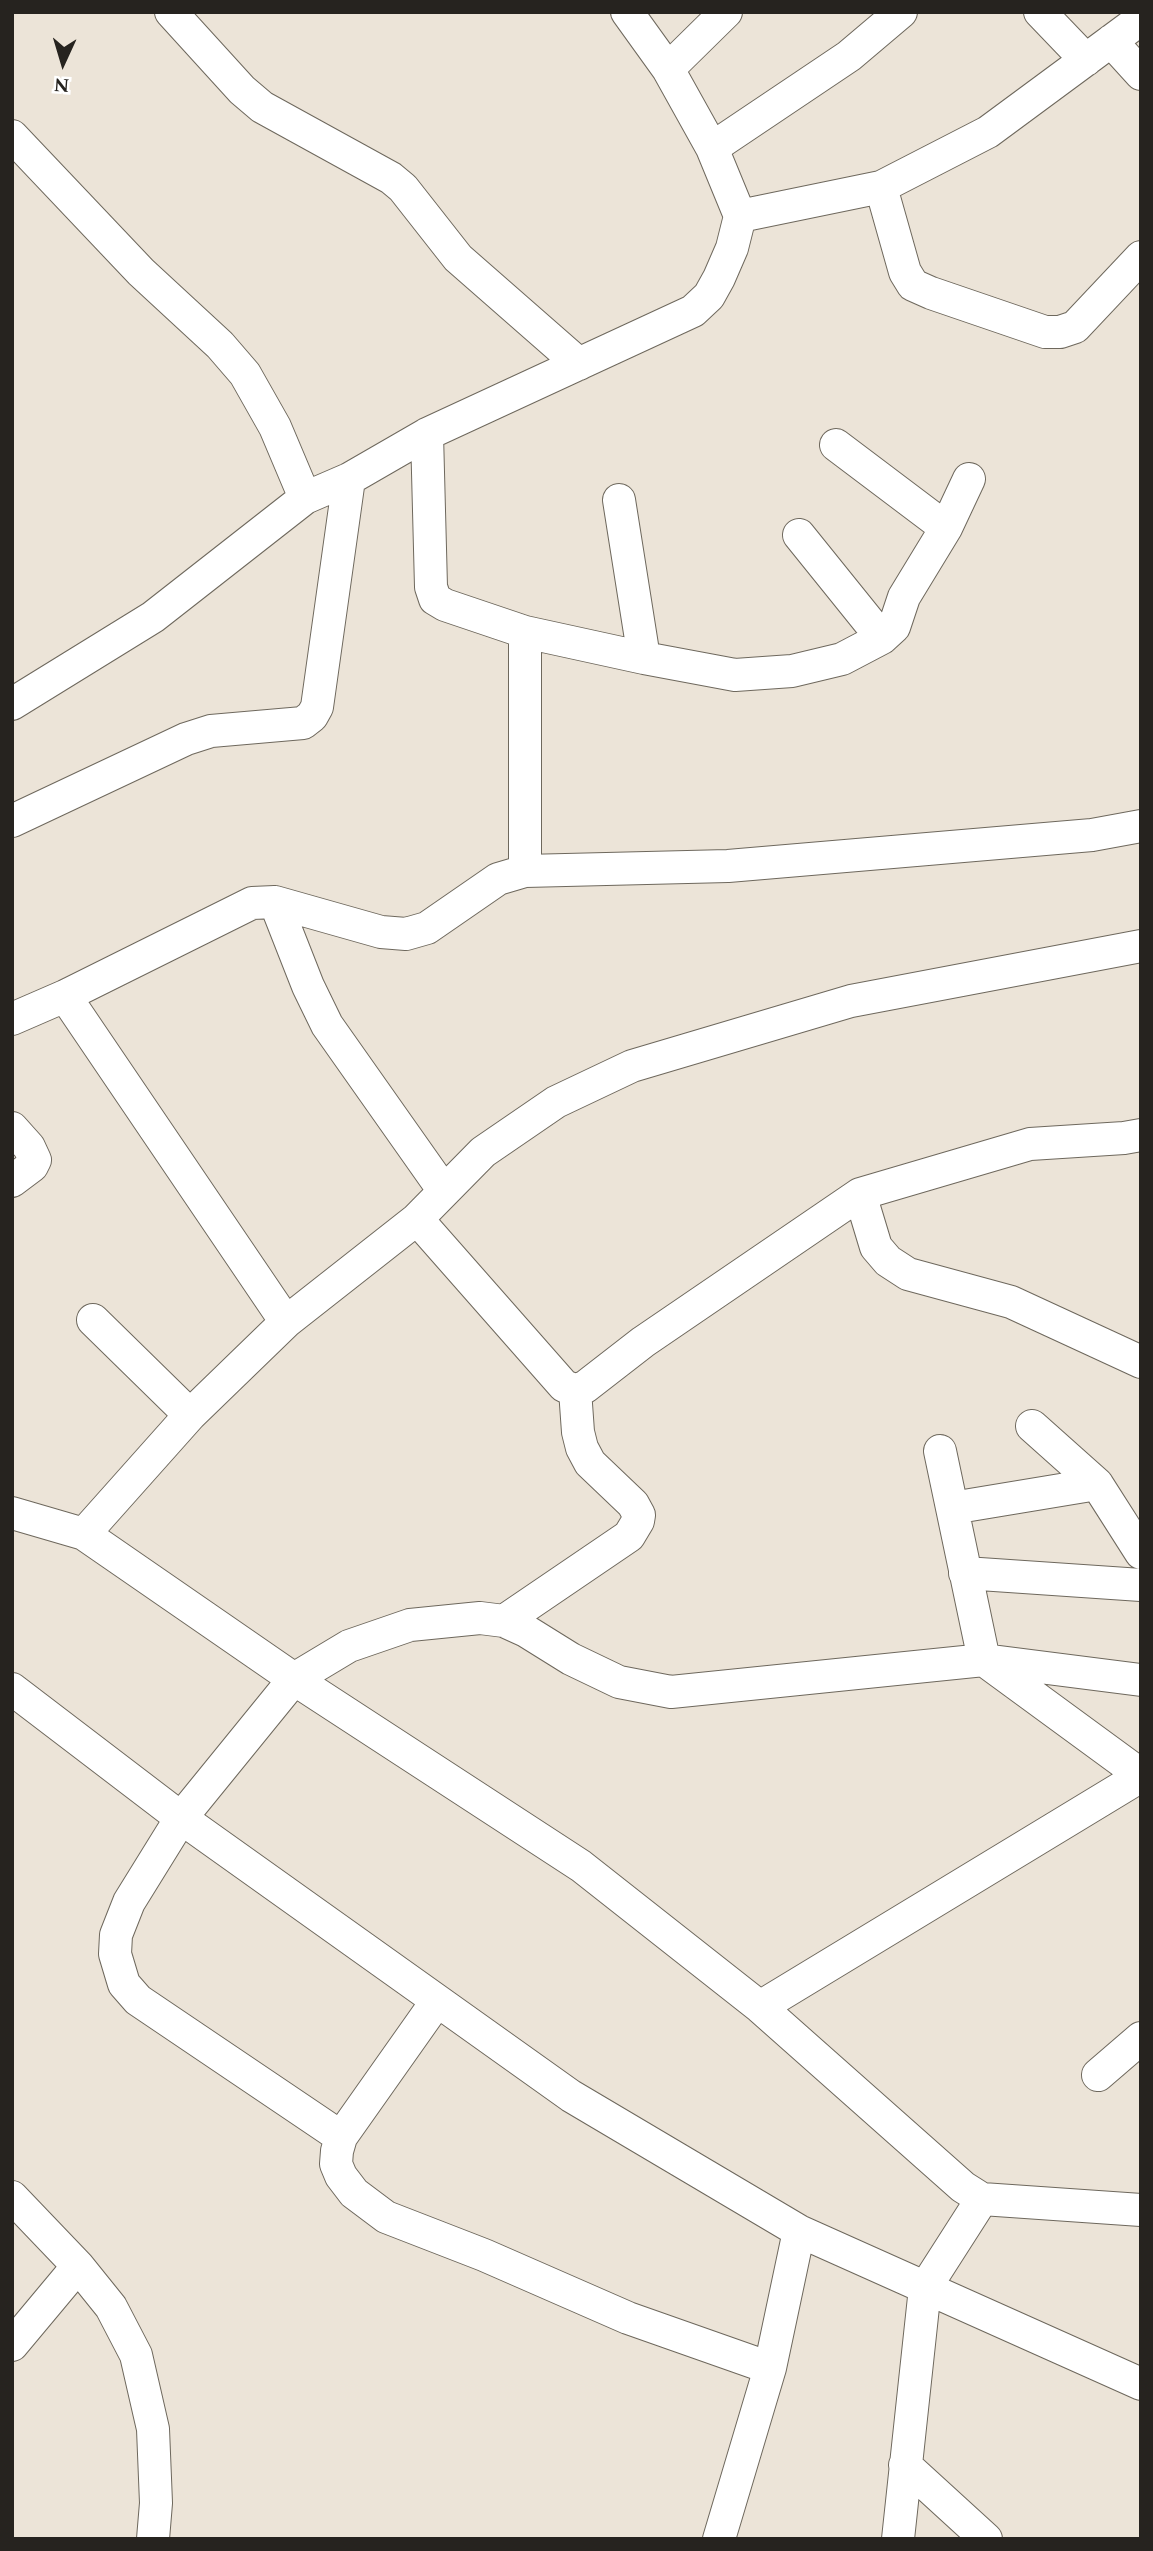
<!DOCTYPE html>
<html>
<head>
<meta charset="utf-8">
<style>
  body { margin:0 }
  #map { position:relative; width:1153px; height:2551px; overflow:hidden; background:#ece4d8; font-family:Spectral,serif }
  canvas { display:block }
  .frame { position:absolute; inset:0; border:14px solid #26231f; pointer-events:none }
  .north { position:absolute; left:28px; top:28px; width:70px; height:70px; -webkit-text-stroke:5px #fff; paint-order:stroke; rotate:184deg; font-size:19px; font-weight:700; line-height:28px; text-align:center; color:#26231f }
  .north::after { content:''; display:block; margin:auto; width:24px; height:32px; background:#26231f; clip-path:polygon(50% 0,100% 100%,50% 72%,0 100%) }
</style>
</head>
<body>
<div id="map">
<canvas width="1153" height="2551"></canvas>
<div class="frame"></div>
<div class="north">N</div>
</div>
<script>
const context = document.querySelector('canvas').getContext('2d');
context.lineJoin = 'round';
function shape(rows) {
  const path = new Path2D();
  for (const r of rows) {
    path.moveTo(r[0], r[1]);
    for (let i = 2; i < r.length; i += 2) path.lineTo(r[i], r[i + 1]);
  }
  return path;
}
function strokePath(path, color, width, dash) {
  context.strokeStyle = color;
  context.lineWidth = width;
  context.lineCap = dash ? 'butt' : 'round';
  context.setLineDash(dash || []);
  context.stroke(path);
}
const minor = shape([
  [171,12,242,90,262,107,391,178,403,188,458,258,579,364],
  [627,12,668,69,712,148,740,216],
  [1040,12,1086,60],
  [1111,41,1141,74],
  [668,69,726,12],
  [12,136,141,272,220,345,245,374,275,427,305,498],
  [712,148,849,56,901,12],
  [881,187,905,272,913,285,931,293,1045,332,1060,332,1075,327,1141,257],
  [427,434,431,587,435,599,445,605,525,632,644,658,735,675,792,671,842,659,882,638,894,627,904,597,946,528,969,479],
  [836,445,946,528],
  [619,500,644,658],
  [799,535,882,638],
  [12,704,153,617,305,498,349,479,427,434,693,311,709,296,719,278,732,248,740,216,881,187,988,132,1141,19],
  [12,821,186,739,211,731,303,723,312,716,317,707,349,479],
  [525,871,525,632],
  [275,902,308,986,327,1025,444,1191],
  [65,996,286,1322],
  [12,1019,65,996,252,903,275,902,381,932,406,934,427,928,498,879,525,871,728,866,1092,835,1141,826],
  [12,1128,29,1147,35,1160,32,1166,12,1181],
  [860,1194,876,1247,888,1261,908,1274,1011,1302,1141,1362],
  [417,1219,564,1386,575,1390,585,1387,643,1342,860,1194,1030,1144,1124,1138,1141,1135],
  [93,1320,190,1415],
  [1032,1426,1097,1484,1141,1553],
  [940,1451,984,1660,1141,1680],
  [952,1508,1097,1484],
  [12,1513,84,1534,294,1679,581,1866,760,2007,963,2187,982,2199,1141,2210],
  [84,1534,190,1415,286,1322,417,1219,483,1152,556,1102,632,1066,851,1001,1141,946],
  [965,1573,1141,1585],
  [504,1621,629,1536,638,1521,639,1515,633,1504,590,1463,582,1448,578,1432,575,1390],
  [12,1689,181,1818,571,2096,799,2231,1141,2384],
  [437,2001,341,2137,337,2151,336,2164,341,2176,354,2193,386,2217,484,2255,628,2318,770,2368,799,2231],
  [760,2007,1141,1776],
  [1098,2075,1141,2038],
  [341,2137,138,2000,124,1984,115,1954,116,1935,129,1902,181,1818,294,1679,349,1646,410,1625,480,1618,504,1621,526,1631,571,1659,619,1682,671,1692,984,1660,1141,1775],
  [12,2197,78,2266,111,2307,136,2355,153,2429,156,2503,153,2539],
  [12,2345,78,2266],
  [905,2465,986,2539],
  [719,2539,770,2368],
  [898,2539,925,2288,982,2199]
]);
strokePath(minor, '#6e685d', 34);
strokePath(minor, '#fff', 32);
</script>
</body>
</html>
